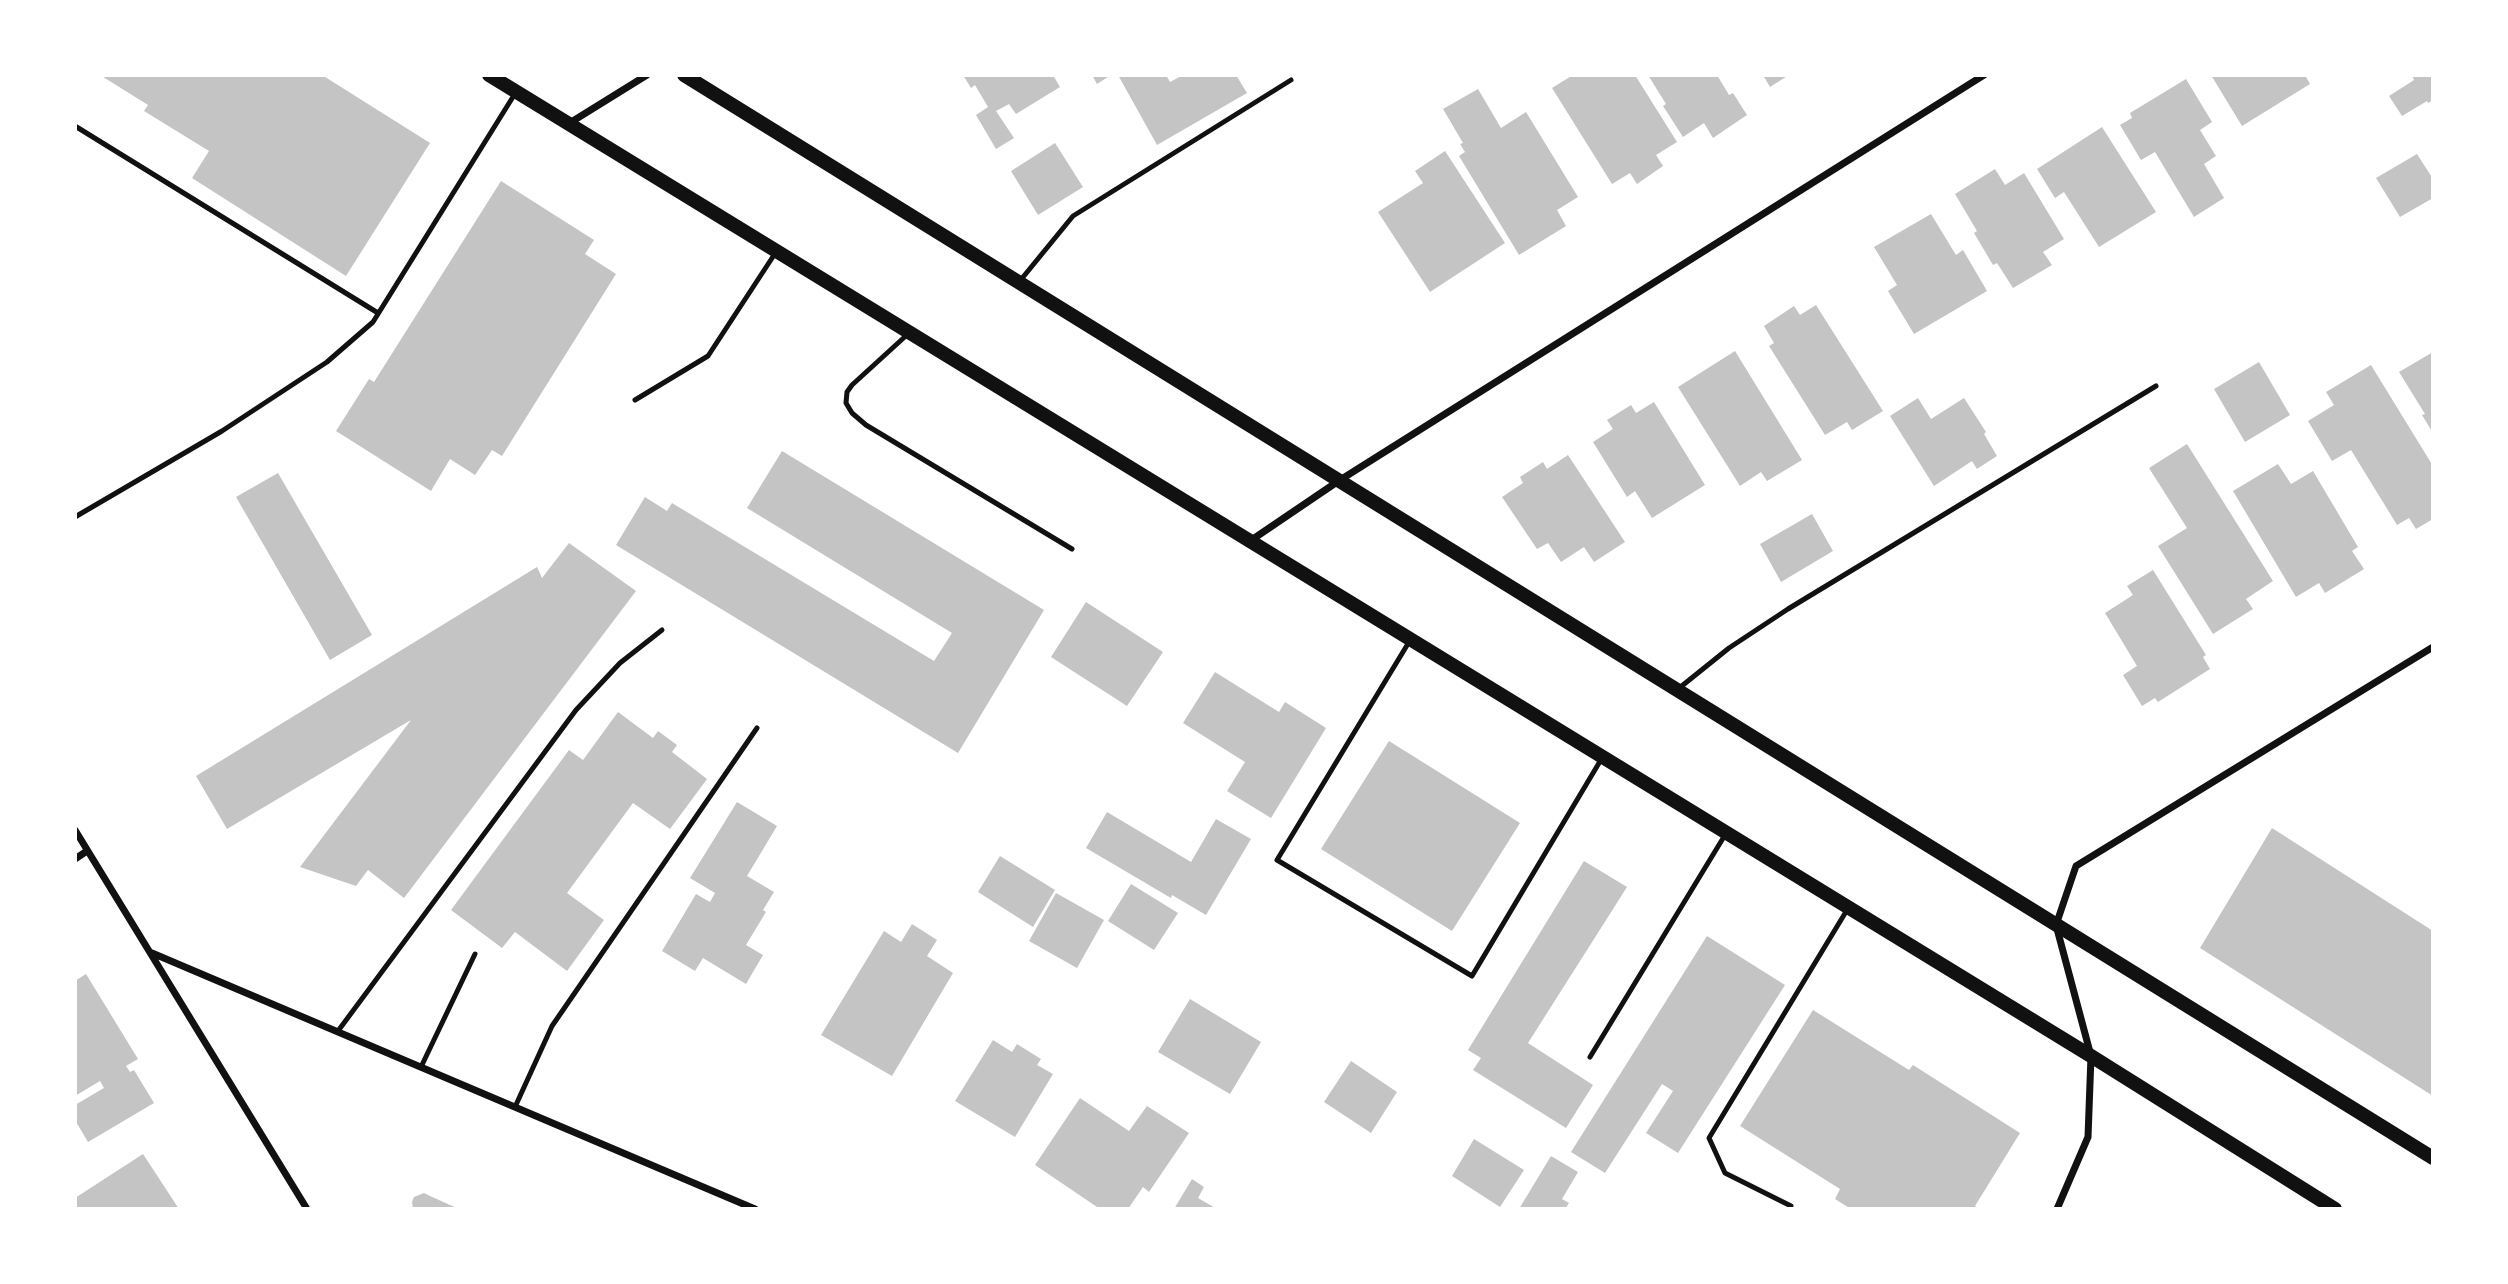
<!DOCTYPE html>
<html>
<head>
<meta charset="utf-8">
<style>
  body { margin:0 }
  #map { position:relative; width:2508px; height:1284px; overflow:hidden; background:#fff; font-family:Poppins,sans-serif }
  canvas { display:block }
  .frame { position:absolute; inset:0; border:77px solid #fff; pointer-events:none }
</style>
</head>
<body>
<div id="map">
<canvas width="2508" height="1284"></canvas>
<div class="frame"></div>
</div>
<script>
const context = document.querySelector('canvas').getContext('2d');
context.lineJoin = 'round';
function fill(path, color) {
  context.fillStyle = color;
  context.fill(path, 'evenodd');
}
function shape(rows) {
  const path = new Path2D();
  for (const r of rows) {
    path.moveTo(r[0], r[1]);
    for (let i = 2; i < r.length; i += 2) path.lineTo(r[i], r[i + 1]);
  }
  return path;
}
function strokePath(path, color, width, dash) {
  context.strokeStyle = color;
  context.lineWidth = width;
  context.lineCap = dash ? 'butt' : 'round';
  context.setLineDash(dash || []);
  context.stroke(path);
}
const building = shape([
  [100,75,322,75,430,143,346,276,192,178,209,151,144,111,148,105],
  [963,75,1053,75,1060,87,1016,114,1009,104,996,111,1014,138,996,149,976,115,988,107,975,85,971,88],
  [1092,75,1111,75,1097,84],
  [1118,75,1166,75,1170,82,1183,75,1236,75,1247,93,1157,145],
  [1573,75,1635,75,1677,142,1656,155,1663,166,1637,184,1630,173,1612,184,1552,88],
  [1648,75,1717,75,1729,95,1733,93,1747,115,1713,138,1704,123,1683,137,1663,106,1666,104],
  [1763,75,1789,75,1770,87],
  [2211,75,2305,75,2310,84,2242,126],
  [2412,75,2433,75,2433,100,2428,103,2427,101,2402,116,2389,96,2414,80],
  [2186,79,2212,122,2200,130,2216,156,2204,164,2224,198,2194,217,2155,152,2141,160,2120,125,2132,118,2130,113],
  [1478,89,1501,128,1526,112,1578,197,1557,210,1566,226,1519,255,1459,156,1465,152,1460,144,1463,143,1443,109],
  [2102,127,2156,212,2099,247,2064,192,2055,198,2037,169],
  [1055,143,1083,187,1038,215,1011,171],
  [1445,151,1505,243,1430,292,1378,212,1423,183,1415,171],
  [2417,154,2433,179,2433,198,2400,217,2376,178],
  [1995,169,2005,185,2024,173,2064,239,2043,252,2052,265,2013,288,1997,263,1993,265,1974,233,1977,231,1955,194],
  [501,181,594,240,585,254,616,274,502,456,492,450,475,475,450,459,431,491,336,431,369,379,374,382],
  [1931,214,1956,255,1963,250,1987,291,1914,334,1888,291,1897,285,1874,247],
  [1816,305,1883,411,1852,430,1847,422,1825,435,1769,346,1774,343,1764,326,1794,306,1800,315],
  [1735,351,1802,460,1767,481,1761,472,1740,486,1678,387],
  [2433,352,2433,433,2422,415,2425,414,2399,372],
  [2259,362,2290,415,2245,442,2214,389],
  [2371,365,2433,466,2433,519,2416,529,2409,518,2397,525,2351,450,2332,461,2308,421,2334,405,2326,392],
  [1918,398,1931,419,1964,398,1986,432,1984,434,1997,456,1977,469,1972,461,1934,486,1890,416],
  [1654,402,1705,485,1652,518,1635,491,1627,497,1593,442,1613,429,1607,420,1631,405,1636,413],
  [2187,444,2273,581,2246,599,2253,609,2213,634,2158,546,2187,528,2149,468],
  [782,451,1044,610,958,753,616,545,645,497,667,511,672,503,934,661,952,633,747,508],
  [1568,455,1625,542,1594,562,1584,547,1561,562,1548,543,1537,549,1502,497,1523,483,1520,477,1543,462,1547,469],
  [2278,464,2291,484,2313,471,2358,547,2352,551,2364,569,2325,593,2319,583,2296,597,2233,491],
  [278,473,372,635,330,660,236,497],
  [1812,514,1833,551,1781,582,1760,544],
  [569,543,636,591,404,898,368,870,356,886,300,867,411,720,227,829,196,776,537,567,542,578],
  [2153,570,2206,655,2203,657,2210,669,2158,702,2155,698,2142,706,2123,675,2137,666,2105,613,2133,595,2127,586],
  [1086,602,1163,652,1127,706,1051,657],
  [1215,672,1279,712,1285,702,1326,728,1271,818,1227,791,1245,762,1183,723],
  [618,712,653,738,658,731,677,745,672,752,707,779,670,829,633,803,567,893,604,920,567,971,515,932,502,948,451,910,569,750,583,760],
  [1389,741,1520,823,1452,931,1321,849],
  [737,802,777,826,747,876,774,892,763,910,766,912,746,945,763,955,746,984,703,958,695,971,662,951,696,894,710,902,715,893,690,878],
  [1107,812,1191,862,1216,819,1251,839,1206,915,1172,895,1171,898,1086,848],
  [2272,828,2433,931,2433,1096,2200,948],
  [1000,856,1055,890,1033,927,978,892],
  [1584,861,1627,887,1528,1043,1593,1085,1566,1128,1473,1070,1481,1058,1468,1050],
  [1131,884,1178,913,1154,950,1108,921],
  [1056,893,1104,920,1077,968,1029,941],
  [912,924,937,940,927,956,953,973,892,1076,821,1035,884,931,901,942],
  [1707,936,1785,985,1678,1153,1646,1133,1673,1091,1662,1084,1605,1173,1571,1152],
  [86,974,138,1059,126,1066,130,1072,134,1070,154,1103,88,1142,75,1120,75,1105,104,1088,100,1081,75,1096,75,981],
  [1190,999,1261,1042,1230,1094,1158,1052],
  [1813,1010,1909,1070,1913,1065,2020,1133,1975,1206,1980,1209,1851,1209,1835,1199,1840,1189,1740,1126],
  [993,1040,1012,1052,1017,1044,1041,1059,1037,1065,1053,1074,1015,1137,955,1101],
  [1351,1061,1397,1092,1371,1133,1324,1102],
  [1080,1098,1129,1131,1147,1106,1189,1133,1149,1192,1143,1187,1128,1209,1100,1209,1035,1165],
  [1474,1139,1524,1170,1500,1207,1452,1176],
  [143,1154,179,1209,75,1209,75,1198],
  [1551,1156,1578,1172,1562,1199,1569,1203,1565,1209,1519,1209],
  [1192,1179,1204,1187,1198,1198,1217,1209,1174,1209],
  [424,1193,430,1196,459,1209,413,1209,412,1202,414,1197]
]);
const service = shape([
  [75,126,378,313],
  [1019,282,1073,216,1291,80],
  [909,333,852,385,847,392,846,403,852,413,866,425,1072,549],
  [635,400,708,356,776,252],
  [75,517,222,431,327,362,373,322,516,92],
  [1409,642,1277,860,1472,976,1602,758],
  [1678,689,1729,648,1788,609,2156,386],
  [338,1031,576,710,620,663,662,630],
  [1590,1057,1725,835],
  [421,1067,475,954],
  [515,1107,552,1026,757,728],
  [1791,1206,1725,1173,1709,1138,1847,910]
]);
const minor = shape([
  [568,124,647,75],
  [1250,541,1340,480,1984,75],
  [75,830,307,1209],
  [75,859,87,851],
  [152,953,755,1209],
  [2057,1209,2088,1137,2091,1056,2056,925,2076,866,2433,647]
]);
const secondary = shape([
  [489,75,2091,1056,2335,1209],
  [684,75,2433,1158]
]);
fill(building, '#c4c4c4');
strokePath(service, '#111', 5);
strokePath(minor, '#111', 7);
strokePath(secondary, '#111', 14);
</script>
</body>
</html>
